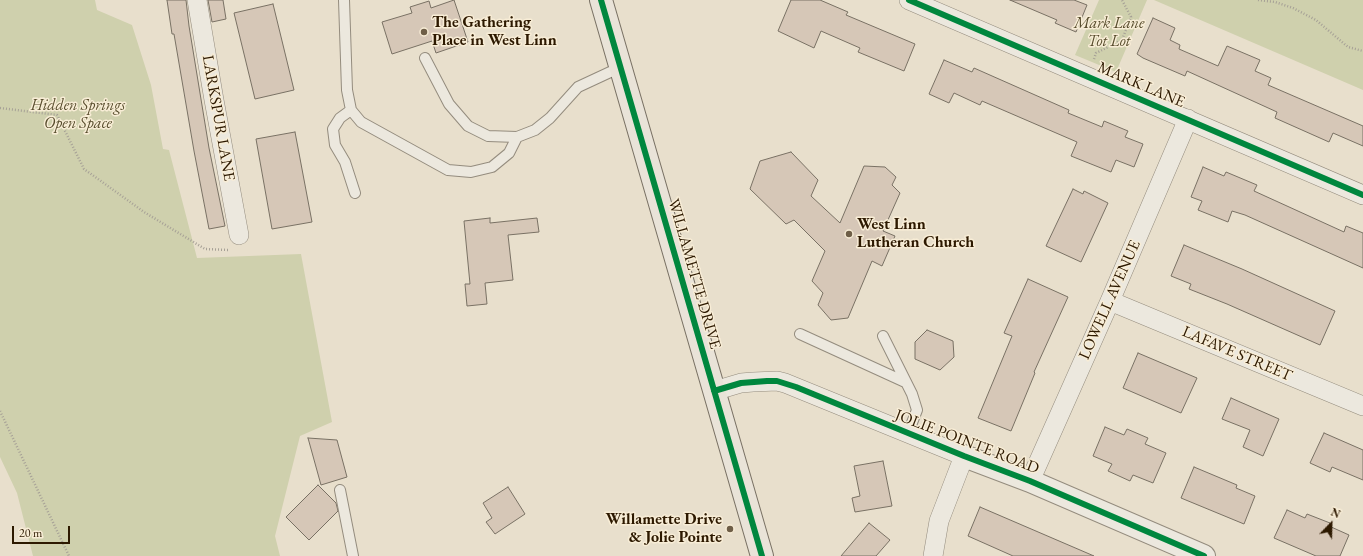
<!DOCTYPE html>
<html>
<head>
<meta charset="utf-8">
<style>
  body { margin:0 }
  #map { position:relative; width:1363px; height:556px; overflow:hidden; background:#e8dfcc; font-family:"EB Garamond",serif }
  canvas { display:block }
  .north { position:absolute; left:1311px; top:504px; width:40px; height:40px; -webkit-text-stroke:3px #f8edd6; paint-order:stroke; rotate:23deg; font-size:11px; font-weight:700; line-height:16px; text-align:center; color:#2d1900 }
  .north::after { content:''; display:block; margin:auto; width:14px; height:18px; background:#2d1900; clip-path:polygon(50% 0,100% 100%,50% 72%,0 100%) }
  .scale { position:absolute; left:12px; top:526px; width:58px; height:18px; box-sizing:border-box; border:2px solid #2d1900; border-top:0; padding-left:5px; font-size:12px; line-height:14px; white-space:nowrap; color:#2d1900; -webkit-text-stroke:3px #f8edd6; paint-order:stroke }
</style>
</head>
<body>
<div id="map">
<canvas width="1363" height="556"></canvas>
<div class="north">N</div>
<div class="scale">20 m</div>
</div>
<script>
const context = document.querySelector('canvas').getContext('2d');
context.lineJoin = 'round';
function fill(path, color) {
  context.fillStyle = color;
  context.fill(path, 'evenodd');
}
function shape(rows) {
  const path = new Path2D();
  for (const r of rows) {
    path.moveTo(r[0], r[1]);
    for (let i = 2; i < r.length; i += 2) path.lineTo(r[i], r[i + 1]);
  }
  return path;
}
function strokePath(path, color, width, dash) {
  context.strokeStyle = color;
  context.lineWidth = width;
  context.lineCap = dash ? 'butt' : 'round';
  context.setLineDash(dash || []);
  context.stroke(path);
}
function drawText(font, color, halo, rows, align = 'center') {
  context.font = font + ' "EB Garamond",serif';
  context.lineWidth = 3;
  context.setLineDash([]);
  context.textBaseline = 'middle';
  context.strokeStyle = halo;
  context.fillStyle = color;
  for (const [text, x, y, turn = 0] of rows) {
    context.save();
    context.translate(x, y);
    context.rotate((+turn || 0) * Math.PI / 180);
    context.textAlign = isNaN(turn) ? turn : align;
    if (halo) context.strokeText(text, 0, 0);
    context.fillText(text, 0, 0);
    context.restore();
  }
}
const green = shape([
  [0,0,95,0,97,10,132,25,151,85,163,149,169,150,197,258,301,254,332,422,300,436,275,536,280,556,33,556,17,493,0,457],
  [1099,0,1147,0,1116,72,1075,55],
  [1154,0,1363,0,1363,90]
]);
const building = shape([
  [167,0,186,0,189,26,209,148,225,226,209,229,194,151,174,34,172,34,167,0],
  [208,0,223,0,226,19,212,22,208,0],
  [454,0,468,42,436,53,432,41,392,54,382,22,412,13,410,7,429,1,431,8,454,0],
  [791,0,820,0,848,12,846,15,915,44,904,71,858,52,860,48,821,31,814,48,778,31,791,0],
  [1010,0,1074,0,1087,5,1076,32,1055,23,1057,20,1010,0],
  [273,4,294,90,255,99,234,13,273,4],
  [1153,18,1175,28,1170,40,1180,45,1179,49,1218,66,1227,46,1260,60,1255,71,1271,78,1268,85,1363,126,1363,146,1333,133,1329,142,1275,118,1277,112,1187,71,1185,76,1143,58,1137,54,1153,18],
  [944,60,972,72,974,68,1069,110,1068,113,1102,127,1104,121,1128,131,1125,137,1143,144,1134,167,1116,160,1111,172,1071,156,1077,142,982,101,980,105,954,93,949,103,929,94,944,60],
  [295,132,312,222,272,229,256,139,295,132],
  [791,152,818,180,811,196,840,223,864,166,885,167,896,177,892,185,900,193,883,231,895,236,882,266,872,261,848,318,831,320,818,305,823,293,812,281,825,251,794,220,786,224,750,189,760,161,791,152],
  [1203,167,1224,176,1226,172,1257,185,1254,191,1344,232,1346,226,1363,233,1363,268,1245,215,1232,211,1228,222,1198,210,1202,201,1191,197,1203,167],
  [1073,189,1083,194,1084,191,1108,203,1081,262,1046,246,1073,189],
  [490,218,490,223,537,218,539,232,508,235,513,280,485,283,487,304,467,306,465,284,470,284,464,221,490,218],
  [1184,245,1242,269,1335,311,1320,345,1227,304,1189,289,1191,284,1171,276,1184,245],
  [1028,279,1068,297,1034,372,1035,373,1011,431,978,418,1012,336,1004,333,1028,279],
  [927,330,953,341,954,357,940,370,915,359,915,342,927,330],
  [1138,353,1197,378,1181,413,1123,388,1138,353],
  [1231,398,1279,419,1263,456,1243,447,1250,430,1222,419,1231,398],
  [1105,427,1124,435,1127,429,1148,438,1145,444,1166,453,1153,483,1133,475,1130,481,1108,471,1112,464,1093,456,1105,427],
  [1324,433,1363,450,1363,480,1332,467,1330,472,1310,463,1324,433],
  [308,438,337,440,347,477,321,485,308,438],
  [883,461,892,506,855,512,852,498,860,496,854,466,883,461],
  [1194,467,1237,485,1236,488,1255,496,1244,524,1181,498,1194,467],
  [318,485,336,503,338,511,309,540,286,517,318,485],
  [508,487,525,514,495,534,486,522,492,518,483,503,508,487],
  [980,507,1094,556,1013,556,968,536,980,507],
  [1287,510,1305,518,1307,514,1330,523,1329,526,1349,535,1340,556,1316,556,1274,538,1287,510],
  [869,523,890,540,876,556,841,556,869,523]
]);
const path = shape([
  [1258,0,1275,2,1293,8,1316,20,1348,47,1363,51],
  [1094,59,1096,53,1122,40,1131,17,1122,0],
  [0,108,57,115,84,169,144,212,205,249,228,250],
  [0,411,69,556]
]);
const service = shape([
  [344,0,347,90,351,110,361,122,448,170,471,172,492,167,509,153,517,137],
  [425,58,449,104,468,126,488,136,517,137,535,130,550,118,578,87,621,67],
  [351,110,340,118,333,129,335,145,345,162,355,193],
  [800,334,905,382],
  [883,336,912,394,917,410,908,433],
  [340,490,353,556]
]);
const minor = shape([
  [197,0,214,100,239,235],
  [909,0,1363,195],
  [1110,301,1363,406],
  [714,391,741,383,753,382,777,381,785,383,964,456,939,521,933,556],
  [1030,481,1110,301,1188,119]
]);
const tertiary = shape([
  [964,456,1030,481,1204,556]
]);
const primary = shape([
  [601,0,762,556]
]);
const cycleway = shape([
  [601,0,762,556],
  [909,0,1363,195],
  [714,391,741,383,767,381,777,381,796,387,964,456,1030,481,1204,556]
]);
const markers = [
  [424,32,4,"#6e5e47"],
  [849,234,4,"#6e5e47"],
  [730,529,4,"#6e5e47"]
];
const poiNames = [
  ["The Gathering",432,23],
  ["Place in West Linn",432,41],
  ["West Linn",857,225],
  ["Lutheran Church",857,243],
  ["Willamette Drive",722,520,"right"],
  ["& Jolie Pointe",722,538,"right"]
];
const parkNames = [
  ["Mark Lane",1109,24],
  ["Tot Lot",1109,42],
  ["Hidden Springs",78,106],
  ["Open Space",78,124]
];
const streetNames = [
  ["MARK LANE",1141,85,23],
  ["LARKSPUR LANE",218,118,80],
  ["WILLAMETTE DRIVE",694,274,74],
  ["LOWELL AVENUE",1110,300,-66],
  ["LAFAVE STREET",1237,354,23],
  ["JOLIE POINTE ROAD",967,442,21]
];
fill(green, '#cfd0ad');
fill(building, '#d6c7b7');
strokePath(building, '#797164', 1);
strokePath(service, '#948c7e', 12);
strokePath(minor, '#948c7e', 20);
strokePath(tertiary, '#948c7e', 24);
strokePath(primary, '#797164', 24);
strokePath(path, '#a6a096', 2.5, [1, 2]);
strokePath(service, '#ece8de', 10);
strokePath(minor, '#ece8de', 19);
strokePath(tertiary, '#ece8de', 22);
strokePath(primary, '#e9e3d8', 22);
strokePath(cycleway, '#00873e', 6);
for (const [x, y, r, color] of markers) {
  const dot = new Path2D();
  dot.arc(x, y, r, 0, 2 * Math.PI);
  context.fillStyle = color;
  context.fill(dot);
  strokePath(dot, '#f8edd6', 1.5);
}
drawText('bold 16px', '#2d1900', '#f8edd6', poiNames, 'left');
drawText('italic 16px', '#574c2c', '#f8edd6', parkNames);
drawText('16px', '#2d1900', '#f8edd6', streetNames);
</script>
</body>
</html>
